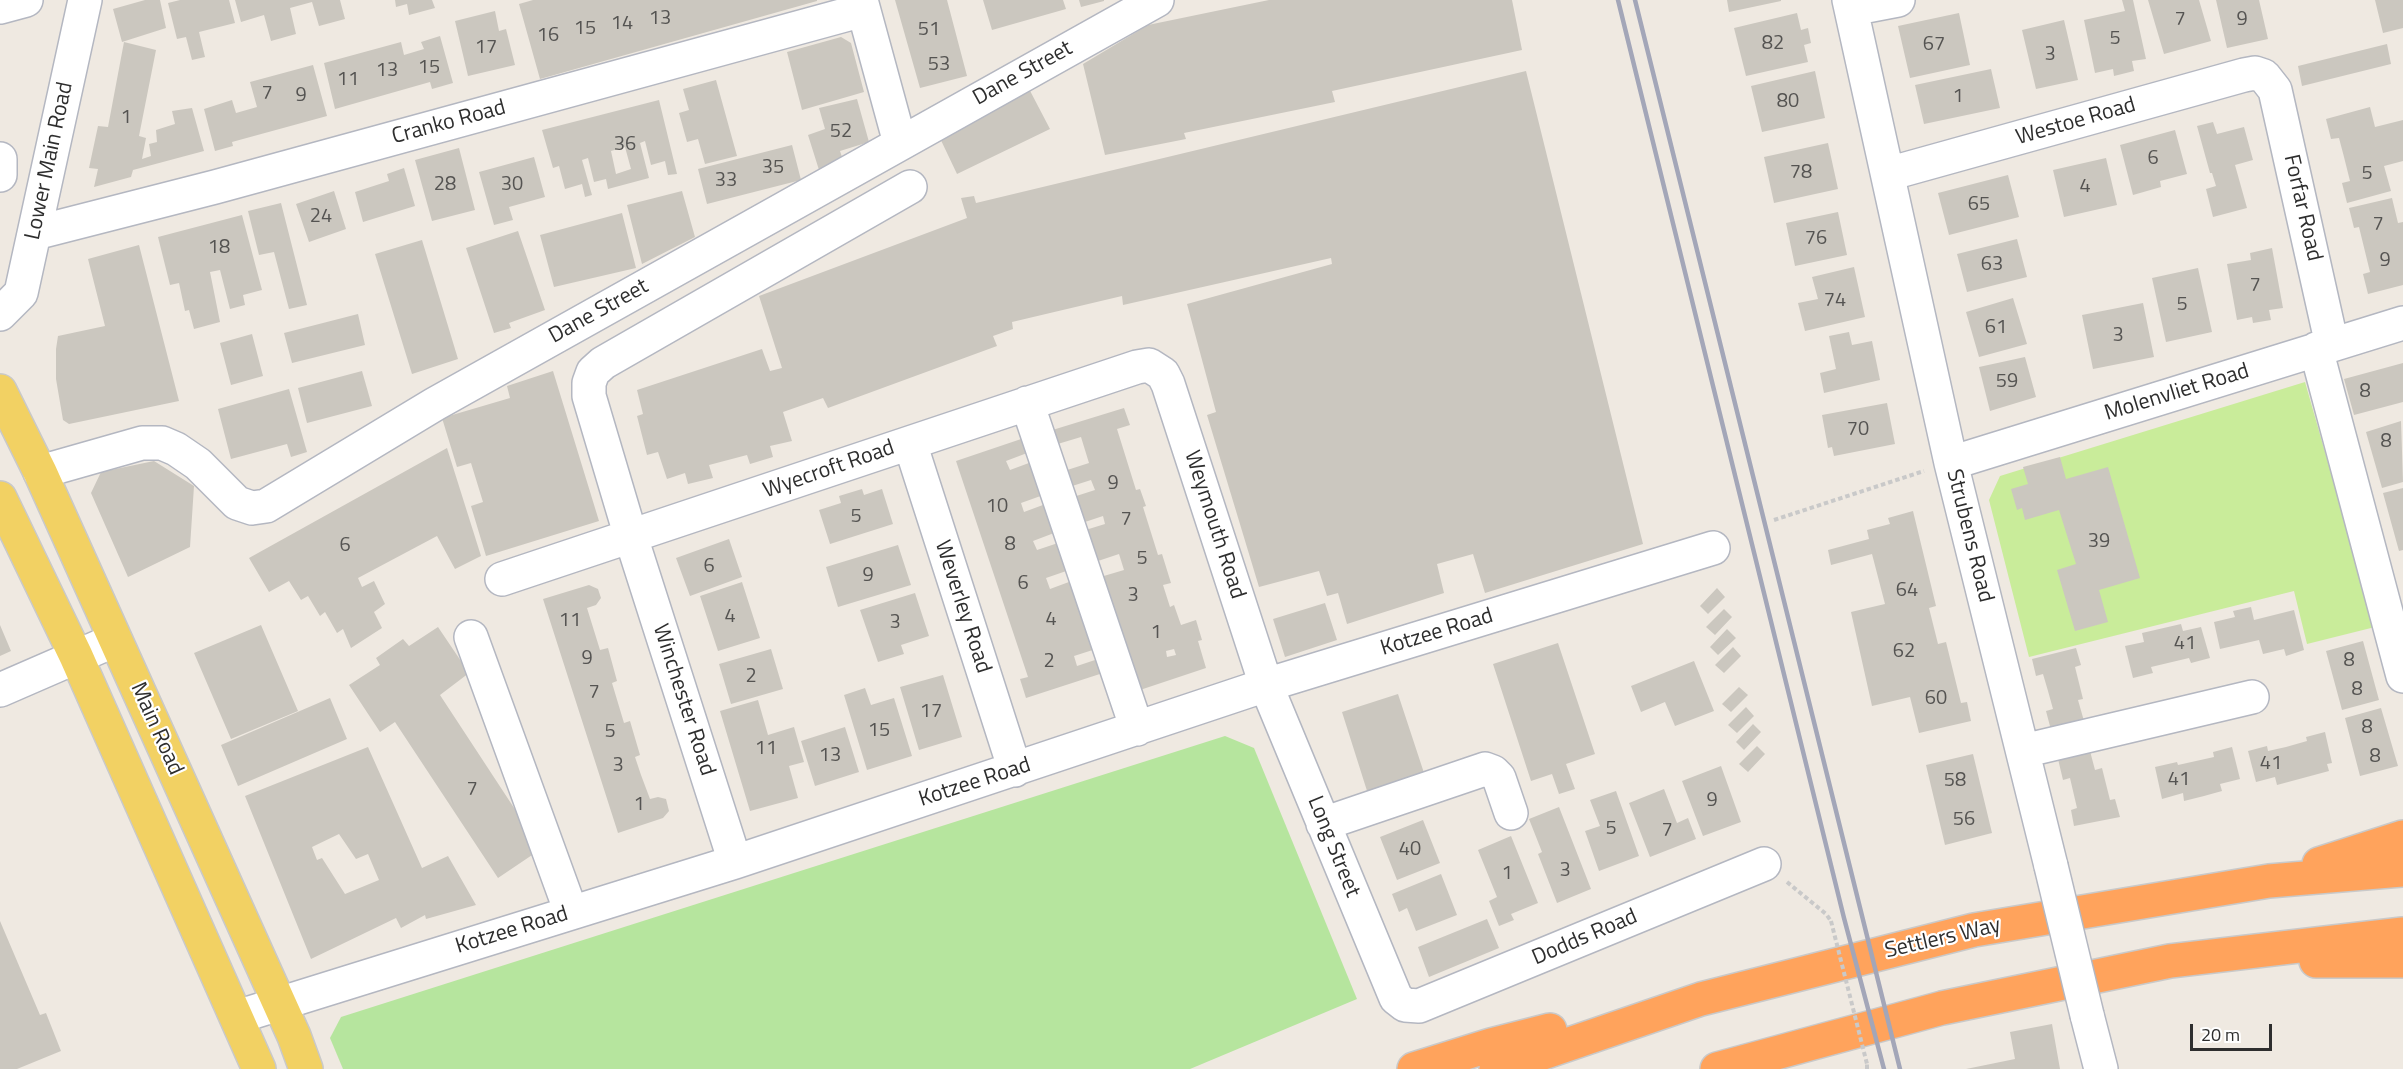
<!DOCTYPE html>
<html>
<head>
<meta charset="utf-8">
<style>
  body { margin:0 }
  #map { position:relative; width:2403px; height:1069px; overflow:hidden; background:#efe9e1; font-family:"Titillium Web",sans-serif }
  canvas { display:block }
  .scale { position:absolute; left:2190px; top:1024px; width:82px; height:27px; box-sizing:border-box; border:3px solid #2e2e2e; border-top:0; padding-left:8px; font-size:18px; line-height:21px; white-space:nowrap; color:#2e2e2e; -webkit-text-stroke:4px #fff; paint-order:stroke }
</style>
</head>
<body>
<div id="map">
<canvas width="2403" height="1069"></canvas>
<div class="scale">20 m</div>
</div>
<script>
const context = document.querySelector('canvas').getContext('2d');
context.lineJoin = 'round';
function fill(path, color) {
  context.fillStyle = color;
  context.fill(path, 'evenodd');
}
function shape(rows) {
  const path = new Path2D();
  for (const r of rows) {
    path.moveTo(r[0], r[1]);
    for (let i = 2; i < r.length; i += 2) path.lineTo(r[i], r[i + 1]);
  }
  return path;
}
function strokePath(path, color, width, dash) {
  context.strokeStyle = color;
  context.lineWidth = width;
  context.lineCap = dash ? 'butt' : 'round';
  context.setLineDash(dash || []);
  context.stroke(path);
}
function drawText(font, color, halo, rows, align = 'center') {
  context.font = font + ' "Titillium Web",sans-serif';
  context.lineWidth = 4.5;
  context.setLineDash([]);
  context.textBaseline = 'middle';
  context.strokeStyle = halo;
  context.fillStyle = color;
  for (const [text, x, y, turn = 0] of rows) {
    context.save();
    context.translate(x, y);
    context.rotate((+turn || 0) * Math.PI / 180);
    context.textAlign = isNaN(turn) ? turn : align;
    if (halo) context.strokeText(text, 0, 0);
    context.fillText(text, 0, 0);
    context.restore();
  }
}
const green = shape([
  [1225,736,1254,748,1357,999,1190,1069,343,1069,330,1038,341,1017]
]);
const pitch = shape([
  [2305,382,2375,627,2307,644,2294,591,2029,657,1989,500,2000,476]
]);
const building = shape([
  [145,0,160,0,166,28,122,42,113,9],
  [180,0,229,0,235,23,199,32,205,57,192,60,186,37,177,39,168,3],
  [235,0,340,0,345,19,319,26,312,2,290,8,296,34,271,41,264,15,241,22],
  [395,0,432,0,435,8,409,15,407,4,396,7],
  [533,0,817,0,817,1,540,79,519,4],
  [895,0,947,0,967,76,920,88],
  [983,0,1063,0,1066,9,992,30],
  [1079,0,1104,0,1104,1,1081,7],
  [1269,0,1512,0,1522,50,1332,91,1335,102,1184,133,1186,139,1105,155,1083,64,1148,25],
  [1727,0,1781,0,1781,1,1729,12],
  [2122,0,2133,0,2146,59,2132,61,2134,71,2114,76,2113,69,2095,73,2084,20,2125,11],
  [2148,0,2199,0,2211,41,2164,54],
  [2216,0,2259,0,2268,39,2227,48],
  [2375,0,2403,0,2403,28,2383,33],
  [495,11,499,31,506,29,515,65,468,76,455,21],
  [1797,13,1801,30,1808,28,1811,43,1804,45,1808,62,1746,76,1734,28],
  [1959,13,1970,65,1910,78,1898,26],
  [2064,20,2078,80,2036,89,2022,30],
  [440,36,453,83,432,89,430,82,335,109,324,63,401,42,404,55,424,49,421,42],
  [841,37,851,43,864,92,802,110,787,52],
  [124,42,156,50,139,136,146,138,142,159,151,156,149,144,157,142,156,130,175,124,172,111,192,108,204,151,133,170,131,177,94,187,98,169,89,168,98,126,108,127],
  [2387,44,2391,64,2302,86,2298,66],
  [313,65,327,116,232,142,233,146,215,151,204,109,232,100,236,113,257,107,250,82],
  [1991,69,2000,108,1924,124,1915,85],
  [1526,71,1643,544,1485,593,1473,554,1437,564,1444,593,1347,624,1338,593,1327,596,1319,571,1259,587,1207,415,1216,412,1187,304,1332,264,1331,258,1123,305,1122,296,1012,322,1013,329,993,336,997,346,828,408,823,398,783,412,792,441,770,446,773,457,750,464,747,455,709,465,713,478,688,484,685,473,667,479,658,452,647,455,637,416,643,414,637,390,762,349,770,371,782,368,759,296,967,218,961,198,974,196,976,203],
  [1815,71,1825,118,1762,132,1751,86],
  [716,80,737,156,705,164,698,139,687,142,679,113,689,110,683,89],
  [1027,85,1050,129,957,174,938,134],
  [857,99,869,142,840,151,842,157,819,170,808,135,825,129,819,108],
  [659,100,677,174,668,175,665,161,651,165,645,141,640,143,649,178,608,189,606,179,594,182,588,158,582,160,592,195,585,197,582,184,565,189,559,166,553,168,542,130],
  [625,147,631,169,616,174,611,151],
  [2370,107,2375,127,2403,120,2403,161,2384,166,2391,191,2347,203,2342,183,2350,181,2344,157,2339,138,2331,139,2326,119],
  [2213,122,2217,134,2244,127,2253,160,2235,165,2247,208,2213,217,2206,189,2216,186,2212,173,2210,173,2197,126],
  [2175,130,2187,174,2160,181,2161,187,2133,195,2120,145],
  [1828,143,1838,189,1774,203,1764,157],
  [792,145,801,180,707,204,698,169],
  [459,148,475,210,432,221,415,160],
  [534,157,545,197,509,207,513,220,494,225,479,172],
  [2106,158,2117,205,2064,217,2053,170],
  [404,168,415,206,363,222,355,192,389,181,387,174],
  [2008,175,2019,217,1949,235,1938,193],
  [334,191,346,229,309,242,296,204],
  [682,191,695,237,642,264,627,205],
  [2392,198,2398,223,2403,222,2403,285,2368,294,2363,274,2370,272,2359,227,2354,228,2349,208],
  [281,203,307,305,289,309,274,252,259,255,248,211],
  [1838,212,1847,255,1795,266,1786,223],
  [622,213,636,268,554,287,540,235],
  [242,215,262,290,243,295,245,305,230,309,220,270,210,272,220,322,194,329,189,310,185,311,179,283,170,285,158,237],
  [518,231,545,310,509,323,511,328,494,333,466,248],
  [2017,239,2027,277,1967,292,1957,254],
  [422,240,458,359,412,374,375,254],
  [139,245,179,401,69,424,63,420,56,379,56,349,58,336,105,326,88,259],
  [2272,248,2283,308,2269,310,2271,320,2253,323,2252,317,2237,320,2227,264,2251,260,2250,253],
  [1854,267,1865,317,1805,331,1798,303,1818,299,1812,277],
  [2198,268,2212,332,2166,342,2152,278],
  [2013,298,2027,344,1979,357,1966,312],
  [2143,303,2154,357,2093,369,2082,315],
  [358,314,365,345,292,363,284,333],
  [1849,332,1852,345,1872,341,1880,380,1824,393,1820,373,1836,369,1829,336],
  [252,334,263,376,231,385,220,343],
  [2025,357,2036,397,1990,411,1979,367],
  [2403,363,2403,402,2354,415,2344,379],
  [362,371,372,406,307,423,298,388],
  [553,371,599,521,486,556,471,506,483,502,471,463,457,467,442,418,510,398,507,386],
  [289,389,307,452,291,457,287,444,231,459,218,409],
  [1887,403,1895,444,1834,456,1832,447,1828,448,1822,415],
  [1124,408,1130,425,1117,429,1136,490,1140,489,1146,506,1143,507,1158,555,1162,554,1171,583,1163,585,1170,607,1174,605,1181,625,1196,620,1202,640,1198,641,1206,668,1140,690,1097,578,1124,570,1119,554,1089,564,1079,532,1105,524,1103,516,1076,525,1067,499,1095,490,1091,480,1066,488,1061,472,1089,463,1081,437,1051,446,1046,432],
  [1174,649,1176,655,1167,657,1166,651],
  [2401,421,2403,482,2382,488,2366,432],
  [1030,436,1035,450,1006,461,1010,470,1037,460,1049,493,1021,503,1024,512,1051,502,1062,530,1033,541,1037,550,1064,541,1075,568,1046,578,1050,589,1077,579,1102,647,1074,656,1077,666,1101,658,1106,672,1026,698,1020,679,1028,677,956,461],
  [447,448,481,556,455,569,437,536,358,578,362,587,374,581,385,604,374,612,382,628,351,648,343,629,337,633,325,612,320,616,308,596,301,600,289,581,269,592,249,558],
  [2060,457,2066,479,2108,467,2140,578,2099,590,2108,622,2075,631,2057,570,2076,564,2059,510,2025,520,2022,508,2017,510,2011,489,2028,484,2023,467],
  [154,461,194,486,190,547,128,577,91,493,101,472],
  [2403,488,2403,550,2399,551,2383,493],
  [862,489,864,495,882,489,893,524,830,544,819,510,841,503,839,496],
  [1913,511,1936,606,1929,608,1938,644,1946,642,1961,703,1967,702,1971,721,1919,733,1910,697,1872,706,1851,612,1885,604,1872,554,1831,565,1828,550,1869,539,1867,530,1890,524,1888,518],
  [729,539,742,577,690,596,676,558],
  [898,545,911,585,838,607,826,567],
  [742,582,760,638,718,651,700,596],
  [589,585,598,589,601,598,596,605,587,608,600,650,608,648,617,681,612,683,624,723,630,721,640,755,635,757,641,775,650,799,658,797,666,799,669,811,663,818,618,833,543,599],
  [1717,588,1725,597,1708,614,1700,606],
  [915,593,929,636,901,645,904,654,878,662,860,610],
  [1325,603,1337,640,1285,657,1273,619],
  [2251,607,2254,620,2294,610,2304,650,2286,656,2284,649,2263,654,2259,640,2220,649,2214,622,2235,617,2233,611],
  [1724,609,1732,617,1715,635,1706,627],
  [2181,624,2183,631,2201,627,2210,658,2191,663,2189,658,2151,667,2153,673,2133,678,2125,646,2144,642,2142,633],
  [0,625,11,651,0,656],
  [261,625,298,711,231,739,194,653],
  [438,627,469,673,440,695,541,849,498,878,395,722,380,732,349,685,380,665,376,658,403,639,409,646],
  [1727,629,1736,638,1718,655,1710,647],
  [2363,641,2379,700,2342,710,2326,651],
  [1558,643,1595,754,1566,764,1575,789,1559,794,1552,774,1531,781,1493,664],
  [1733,647,1741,656,1724,673,1715,665],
  [2076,648,2081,665,2075,667,2083,699,2078,700,2084,721,2051,730,2046,711,2053,709,2048,691,2043,674,2036,676,2032,659],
  [771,649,783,689,731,704,719,664],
  [1694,661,1714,711,1675,726,1665,702,1641,712,1631,686],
  [943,675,962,737,919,750,900,687],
  [1739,687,1748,695,1731,712,1722,704],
  [865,688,871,705,894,698,912,756,867,770,844,695],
  [1398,694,1425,776,1368,794,1342,712],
  [330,698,347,739,238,786,221,745],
  [758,700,768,735,794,727,804,762,789,766,798,798,750,811,720,711],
  [1746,707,1754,716,1737,733,1728,725],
  [2381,708,2398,766,2360,776,2345,718],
  [1753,724,1761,732,1744,750,1736,742],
  [845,727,859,772,815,786,801,741],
  [2325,732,2332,763,2327,764,2329,771,2277,785,2275,777,2256,782,2248,751,2267,746,2268,751,2286,747,2307,741,2306,737],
  [1757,746,1765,754,1748,772,1739,764],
  [368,747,422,868,448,856,476,905,426,919,425,915,401,928,396,918,311,959,245,796],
  [339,834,356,859,368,854,379,880,345,894,322,858,317,860,312,847],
  [2232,747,2240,779,2220,784,2222,791,2204,796,2184,801,2183,793,2162,799,2155,767,2177,762,2178,765,2214,757,2213,752],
  [2090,751,2095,770,2102,768,2110,800,2115,799,2120,817,2074,826,2071,810,2077,808,2070,778,2063,780,2058,759],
  [1973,754,1992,833,1945,845,1926,765],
  [1721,766,1741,822,1703,836,1682,781],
  [1664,789,1677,823,1688,818,1696,839,1650,857,1629,803],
  [1616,791,1639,856,1599,871,1585,831,1600,826,1590,800],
  [1559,807,1591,889,1557,903,1538,854,1542,852,1529,819],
  [1423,820,1440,863,1397,880,1380,837],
  [1511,836,1538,903,1511,914,1514,920,1499,926,1489,901,1497,897,1478,850],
  [1441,874,1457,915,1416,931,1407,908,1399,912,1392,894],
  [1487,919,1499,948,1429,977,1418,947],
  [0,921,40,1015,46,1013,61,1051,17,1069,0,1069],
  [2052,1024,2060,1069,1966,1069,2015,1059,2010,1032]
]);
const path = shape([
  [1774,520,1924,471],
  [1787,882,1826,914,1831,921],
  [1867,1069,1867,1064]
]);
const minor = shape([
  [861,0,900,143],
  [1849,0,1951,463,2051,866],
  [0,7,26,0],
  [1851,9,1898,0],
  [0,159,0,175],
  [1888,174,2244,75,2255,73,2264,76,2275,90,2332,345],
  [35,233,215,187,863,10],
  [0,314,21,293,85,0],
  [2316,349,2403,676],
  [1027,403,1137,729],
  [910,443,1015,770],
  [1951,463,2403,323],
  [40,472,142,443,162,443,176,449,198,464,237,503,252,508,266,506,435,404,1157,0],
  [502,579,1137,367,1149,365,1163,374,1168,384,1266,685,1396,998,1405,1005,1419,1006,1764,864],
  [471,637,571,912],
  [0,690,115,640],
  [2023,751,2252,697],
  [1323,824,1485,769,1493,772,1499,778,1511,813],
  [735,862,631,537,589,396,589,383,593,372,603,363,910,187],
  [2087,1015,2101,1069],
  [237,1017,735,862,1266,685,1713,548]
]);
const major = shape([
  [0,391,40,472,294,1036,306,1069],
  [0,498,76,656,259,1069]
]);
const highway = shape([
  [2319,864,2403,837],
  [2316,961,2403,961],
  [1414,1069,1491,1045,1550,1030],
  [1496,1069,1701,999,1974,930,2269,881,2403,870],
  [1717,1069,1942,1008,2170,961,2403,934]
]);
const rail = shape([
  [1618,0,1844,918,1884,1069],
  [1635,0,1900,1069]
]);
const pathBridge = shape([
  [1831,921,1867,1064]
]);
const minorBridge = shape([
  [2051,866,2087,1015]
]);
const numberNames = [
  ["13",660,19],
  ["7",2180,20],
  ["9",2242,20],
  ["14",622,24],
  ["15",585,29],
  ["51",929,30],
  ["16",548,36],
  ["5",2115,39],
  ["82",1773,44],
  ["67",1934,45],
  ["17",486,48],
  ["3",2050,55],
  ["53",939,65],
  ["15",429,68],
  ["13",387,71],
  ["11",348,80],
  ["7",267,94],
  ["9",301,96],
  ["1",1958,97],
  ["80",1788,102],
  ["1",126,118],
  ["52",841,132],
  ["36",625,145],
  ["6",2153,159],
  ["35",773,168],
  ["78",1801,173],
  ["5",2367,174],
  ["33",726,181],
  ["28",445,185],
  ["30",512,185],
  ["4",2085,187],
  ["65",1979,205],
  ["24",321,217],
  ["7",2378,225],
  ["76",1816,239],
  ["18",219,248],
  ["9",2385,261],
  ["63",1992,265],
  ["7",2255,286],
  ["74",1835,301],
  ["5",2182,305],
  ["61",1996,328],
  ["3",2118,336],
  ["59",2007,382],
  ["8",2365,392],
  ["70",1858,430],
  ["8",2386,442],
  ["9",1113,484],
  ["10",997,507],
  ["5",856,517],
  ["7",1126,520],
  ["39",2099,542],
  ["8",1010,545],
  ["6",345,546],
  ["5",1142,559],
  ["6",709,567],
  ["9",868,576],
  ["6",1023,584],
  ["64",1907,591],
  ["3",1133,596],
  ["4",730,617],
  ["4",1051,620],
  ["11",570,621],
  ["3",895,623],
  ["1",1156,633],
  ["41",2185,644],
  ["62",1904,652],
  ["9",587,659],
  ["8",2349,661],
  ["2",1049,662],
  ["2",751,677],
  ["8",2357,690],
  ["7",594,693],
  ["60",1936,699],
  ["17",931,712],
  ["8",2367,728],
  ["15",879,731],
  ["5",610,732],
  ["11",766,749],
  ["13",830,756],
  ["8",2375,757],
  ["41",2271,764],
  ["3",618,766],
  ["41",2179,780],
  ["58",1955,781],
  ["7",472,790],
  ["9",1712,801],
  ["1",639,805],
  ["56",1964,820],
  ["5",1611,829],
  ["7",1667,831],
  ["40",1410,850],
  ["3",1565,871],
  ["1",1507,874]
];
const streetNames = [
  ["Dane Street",1023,74,-29],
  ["Westoe Road",2076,122,-16],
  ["Cranko Road",449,123,-15],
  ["Lower Main Road",50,161,-78],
  ["Forfar Road",2302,208,77],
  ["Dane Street",599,312,-29],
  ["Molenvliet Road",2177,393,-17],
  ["Wyecroft Road",829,470,-19],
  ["Weymouth Road",1214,525,72],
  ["Strubens Road",1969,536,76],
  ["Weverley Road",962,607,72],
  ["Kotzee Road",1437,633,-17],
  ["Winchester Road",683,700,72],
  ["Main Road",156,729,66],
  ["Kotzee Road",975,783,-18],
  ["Long Street",1333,847,68],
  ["Kotzee Road",512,931,-17],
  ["Dodds Road",1585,938,-23],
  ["Settlers Way",1943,939,-13]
];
fill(green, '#b6e59e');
fill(pitch, '#c9ec9a');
fill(building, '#cbc7bf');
strokePath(minor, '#b4b7c1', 36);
strokePath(major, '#c9c9c9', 36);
strokePath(highway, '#c9c9c9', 36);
strokePath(path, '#c9c9c9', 4, [4.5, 3]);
strokePath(minor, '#fff', 33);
strokePath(major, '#f2d163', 33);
strokePath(highway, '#ffa35c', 33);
strokePath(rail, '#a3a6b8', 4.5);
strokePath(minorBridge, '#b4b7c1', 36, []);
strokePath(pathBridge, '#c9c9c9', 4, [4.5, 3]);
strokePath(minorBridge, '#fff', 33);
drawText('20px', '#555452', null, numberNames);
drawText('22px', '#2e2e2e', '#fff', streetNames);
</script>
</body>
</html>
